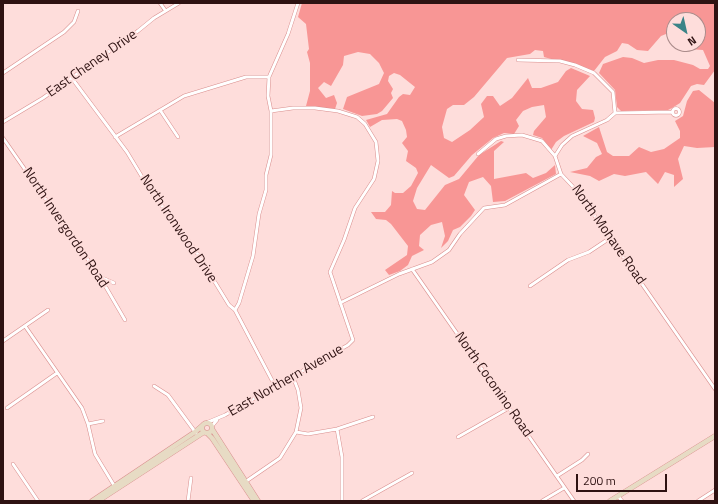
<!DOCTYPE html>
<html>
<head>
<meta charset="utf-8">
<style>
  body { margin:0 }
  #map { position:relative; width:718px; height:504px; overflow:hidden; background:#fedddb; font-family:"Titillium Web",sans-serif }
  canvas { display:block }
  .frame { position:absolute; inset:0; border:4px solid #2e1212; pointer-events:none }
  .north { position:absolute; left:666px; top:12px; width:40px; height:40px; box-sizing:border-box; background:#fedddb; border:1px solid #ab8c8b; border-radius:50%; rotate:146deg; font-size:11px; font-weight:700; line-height:16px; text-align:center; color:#2e1212 }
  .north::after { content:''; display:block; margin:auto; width:14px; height:18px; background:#3a8387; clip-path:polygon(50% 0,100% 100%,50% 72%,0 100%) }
  .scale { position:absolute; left:576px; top:474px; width:91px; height:18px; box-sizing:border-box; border:2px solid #2e1212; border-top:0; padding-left:5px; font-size:12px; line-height:14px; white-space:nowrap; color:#2e1212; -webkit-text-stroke:3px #fedddb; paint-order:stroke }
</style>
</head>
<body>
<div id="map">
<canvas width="718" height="504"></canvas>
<div class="frame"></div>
<div class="north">N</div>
<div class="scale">200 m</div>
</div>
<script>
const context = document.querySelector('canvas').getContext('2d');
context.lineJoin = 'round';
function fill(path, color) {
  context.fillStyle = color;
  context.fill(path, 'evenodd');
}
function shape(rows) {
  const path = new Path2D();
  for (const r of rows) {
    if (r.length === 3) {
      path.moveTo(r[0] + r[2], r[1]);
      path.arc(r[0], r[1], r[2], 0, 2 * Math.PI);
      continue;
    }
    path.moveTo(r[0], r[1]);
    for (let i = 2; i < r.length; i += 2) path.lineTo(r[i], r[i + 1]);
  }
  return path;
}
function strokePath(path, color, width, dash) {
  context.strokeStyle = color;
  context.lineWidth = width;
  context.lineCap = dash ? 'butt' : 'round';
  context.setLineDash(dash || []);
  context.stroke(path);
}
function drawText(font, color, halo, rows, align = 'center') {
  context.font = font + ' "Titillium Web",sans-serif';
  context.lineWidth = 4;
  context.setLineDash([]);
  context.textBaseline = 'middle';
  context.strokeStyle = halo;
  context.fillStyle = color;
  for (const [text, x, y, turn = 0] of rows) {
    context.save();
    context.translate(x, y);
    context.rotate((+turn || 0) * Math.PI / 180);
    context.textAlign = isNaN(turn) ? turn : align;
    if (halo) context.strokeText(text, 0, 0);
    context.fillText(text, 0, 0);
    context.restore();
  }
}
const green = shape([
  [302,3,715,3,715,70,704,85,697,84,691,86,680,103,672,108,668,110,621,111,617,107,615,90,599,73,603,64,623,57,632,58,644,63,658,60,674,60,693,65,700,69,708,69,710,66,703,50,688,49,674,44,698,44,698,20,674,20,674,43,666,34,661,36,648,51,637,50,628,44,622,43,617,51,605,57,594,71,544,57,543,51,535,50,530,54,507,58,474,97,464,105,453,105,447,109,442,127,444,138,452,142,470,130,484,117,481,104,487,96,493,96,500,106,512,98,528,78,532,88,541,88,558,82,566,71,571,68,590,76,577,90,576,101,582,109,593,110,595,118,594,122,564,136,556,142,551,150,542,138,533,135,534,131,546,117,544,105,532,107,523,111,516,120,519,126,514,134,504,133,493,138,472,155,454,176,449,178,431,165,417,188,413,201,417,209,425,210,445,185,459,179,479,155,501,141,504,142,494,151,494,179,526,173,533,178,546,173,555,165,556,174,505,201,493,202,491,186,483,177,469,182,464,195,475,210,471,216,460,227,453,230,448,241,441,248,445,236,442,222,431,225,420,235,419,246,424,250,412,256,408,265,400,271,389,275,385,270,407,255,408,246,391,224,386,220,376,219,371,212,385,212,391,205,392,191,395,193,403,193,411,186,418,173,416,168,406,161,408,151,402,143,407,137,406,130,402,121,397,119,382,120,370,127,366,120,387,114,399,97,403,94,410,95,415,87,400,75,394,73,389,76,388,81,393,89,391,93,393,98,382,111,377,114,362,116,343,109,347,97,379,84,384,73,379,63,370,54,358,52,344,56,343,65,331,86,324,82,318,88,326,98,334,95,337,103,335,109,306,106,310,91,310,63,307,52,309,49,306,24,298,17],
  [699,90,715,103,715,147,697,148,684,146,678,159,683,179,674,187,674,175,665,172,658,184,646,172,625,176,614,174,599,181,590,176,570,172,587,168,596,157,602,154,597,143,583,136,599,127,607,152,613,156,629,156,639,147,651,152,664,149,680,138,680,131,675,121,683,116,687,101,693,91]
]);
const street = shape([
  [160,3,165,10],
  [518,60,560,61,575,65,594,73,613,92,615,113],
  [3,73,64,32,74,22,78,11],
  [71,77,127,152,150,190,194,248,229,305,235,310,275,386],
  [676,112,3.5],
  [160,110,178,137],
  [3,122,43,98,138,31,154,18,179,3],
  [115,137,184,96,246,77,269,77],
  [3,138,100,277,125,320],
  [478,154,496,139,506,136,522,135,542,141,555,156,561,174,578,192,715,389],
  [555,156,562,145,572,136,607,120,615,113,673,112],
  [412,269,574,501],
  [100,277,114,283],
  [530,286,568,260,589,252,610,238],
  [340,303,399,274,432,262,449,250,460,234,484,208,505,205,561,174],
  [235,310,239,303,253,256,259,214,266,190,266,175,271,155,271,111,268,96,269,77,288,34,298,3],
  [25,326,82,408,88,424,95,454,115,487],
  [3,341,48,310],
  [154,386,168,395,196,433],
  [7,408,57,373],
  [206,423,225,415,348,345,353,340,330,272,344,240,355,208,374,179,378,161,376,142,365,124,357,117,338,111,315,108,293,108,271,111],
  [88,424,103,421],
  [212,426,217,420],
  [337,429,342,457,342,501],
  [296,432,308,434,337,429,373,417],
  [458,437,509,408],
  [13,464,38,501],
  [557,476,582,460,588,454],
  [245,482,280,458,296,432,301,408,298,390,293,377],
  [618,496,622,501],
  [188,501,191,478],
  [362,501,412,473],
  [542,501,564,488],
  [698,501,715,490]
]);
const secondary = shape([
  [207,428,5],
  [212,429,258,501],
  [207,433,212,438,254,501],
  [92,501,195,432,203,425],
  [98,501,204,432],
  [610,501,715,436]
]);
const streetNames = [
  ["East Cheney Drive",92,64,-35],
  ["North Invergordon Road",65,228,56],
  ["North Ironwood Drive",178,229,56],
  ["North Mohave Road",608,235,55],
  ["East Northern Avenue",286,381,-30],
  ["North Coconino Road",493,385,55]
];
fill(green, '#f89695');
strokePath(street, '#d98e8d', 4);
strokePath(secondary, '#d98e8d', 5.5);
strokePath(street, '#fff', 3);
strokePath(secondary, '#e7dbc4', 4.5);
drawText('14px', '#2e1212', '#fedddb', streetNames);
</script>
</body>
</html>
